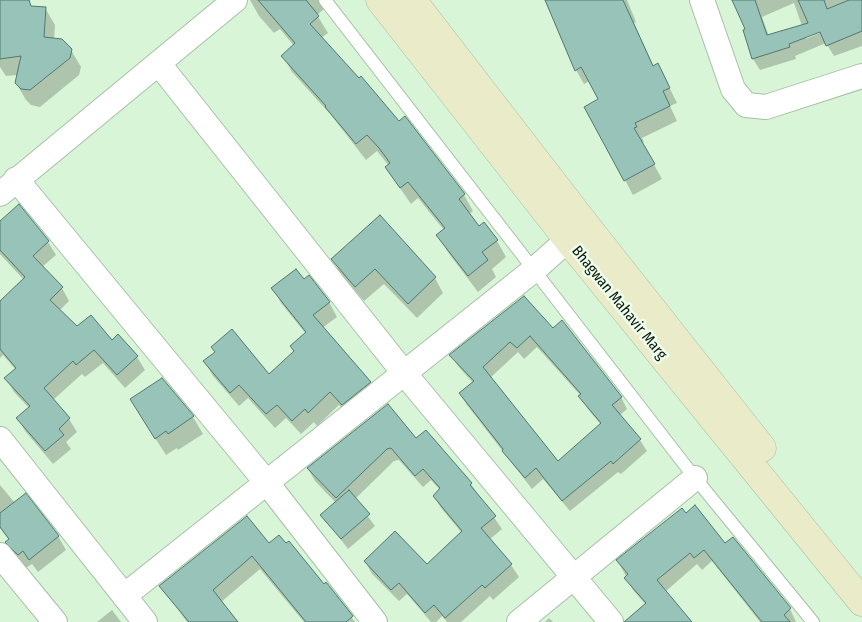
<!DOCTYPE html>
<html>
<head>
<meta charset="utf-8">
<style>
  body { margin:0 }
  canvas { display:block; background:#d9f5d8 }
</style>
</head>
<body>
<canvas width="862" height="622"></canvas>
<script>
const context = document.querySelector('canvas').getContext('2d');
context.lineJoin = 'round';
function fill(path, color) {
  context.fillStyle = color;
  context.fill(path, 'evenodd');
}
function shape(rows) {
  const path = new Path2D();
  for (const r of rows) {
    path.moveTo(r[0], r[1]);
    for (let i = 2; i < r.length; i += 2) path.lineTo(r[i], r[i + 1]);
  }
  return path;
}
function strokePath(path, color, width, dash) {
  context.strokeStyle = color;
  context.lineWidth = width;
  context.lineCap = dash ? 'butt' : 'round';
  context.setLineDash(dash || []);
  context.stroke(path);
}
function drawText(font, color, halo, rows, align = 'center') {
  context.font = font + ' "Fira Sans Condensed",sans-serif';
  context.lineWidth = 5;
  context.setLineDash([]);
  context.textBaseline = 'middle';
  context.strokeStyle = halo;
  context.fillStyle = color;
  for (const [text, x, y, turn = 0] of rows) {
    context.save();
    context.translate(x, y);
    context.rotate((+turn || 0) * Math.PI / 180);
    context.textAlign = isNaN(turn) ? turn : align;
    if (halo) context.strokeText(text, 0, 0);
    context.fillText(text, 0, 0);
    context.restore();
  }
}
const shadow = shape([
  [0,0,28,0,32,7,45,8,55,25,54,40,71,50,81,67,79,75,40,107,31,105,26,100,16,83,18,75,6,76,0,67],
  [250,0,318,0,324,9,317,15,328,33,321,38,464,195,473,211,469,214,479,227,484,224,497,241,506,257,492,269,496,277,478,292,447,251,438,235,444,230,418,198,411,204,386,168,389,166,377,151,366,160,331,115,292,72,283,56,294,46,280,29,274,33,259,16],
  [546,0,627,0,636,22,634,23,654,67,658,65,677,103,670,106,677,121,642,138,644,142,642,143,662,179,633,195,586,107,600,100,590,81,584,84,576,70],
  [733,0,862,0,862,46,834,56,826,43,795,56,796,59,760,70,753,59,747,30],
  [794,3,802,26,769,36,762,17],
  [825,28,826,30,806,39,806,36],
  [19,206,48,242,56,255,42,267,62,288,69,301,59,311,77,328,111,342,118,336,137,357,145,370,125,388,103,363,85,377,82,374,53,400,69,419,77,432,66,442,71,449,53,464,25,431,18,418,29,408,14,392,6,378,16,370,3,355,0,358,0,303,24,280,0,254,0,223],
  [333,259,435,278,443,293,417,318,384,284,364,301,341,274],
  [304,281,329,302,337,317,322,328,370,383,378,397,351,419,339,405,317,426,314,422,301,434,286,418,275,428,248,398,239,406,213,376,205,362,216,353,212,347,269,376,295,352,291,346,306,334,281,303,273,288],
  [553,330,621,397,627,409,619,416,640,440,647,451,621,474,618,472,570,511,543,479,532,489,467,405,460,394,473,383,458,366,451,355],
  [537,347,581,396,587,408,601,425,558,463,490,378,518,352,524,359],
  [162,379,193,417,203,434,178,450,177,448,166,455,141,416],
  [416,440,471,484,502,529,489,540,511,565,519,577,493,600,490,596,461,622,447,622,442,616,436,622,431,622,407,594,399,601,372,574,365,561,427,565,462,533,441,508,434,496,440,490,431,480,423,487,399,460,394,461,355,499,375,526,348,549,322,515,336,503,315,481,308,469],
  [0,485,15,503,58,536,66,550,38,572,32,564,26,568,14,556,6,542,9,540,0,528],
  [732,538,790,609,796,622,760,622,712,561,702,570,697,564,665,592,688,622,632,622,646,605,633,590,618,561,725,544],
  [269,545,324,585,326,583,355,622,304,622,260,569,221,602,238,622,187,622,161,586],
  [112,610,121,622,97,622],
  [549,618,553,622,545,622]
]);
const building = shape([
  [0,0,29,0,31,6,46,7,44,37,62,39,72,49,70,58,30,90,21,89,15,83,21,56,0,59,0,0],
  [258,0,306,0,319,16,310,24,359,78,361,76,399,121,405,116,465,194,459,199,479,226,484,222,498,240,482,252,488,260,468,276,436,235,445,228,408,182,400,188,385,167,390,163,379,148,367,135,356,144,325,107,326,106,281,56,295,43,258,0],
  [545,0,623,0,653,66,658,63,670,88,663,91,670,106,635,123,637,127,634,128,655,164,624,181,584,107,598,99,581,67,575,71,545,0],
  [732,0,755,0,767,35,808,23,798,0,824,0,827,9,849,0,862,0,862,31,826,46,820,32,789,44,790,47,752,59,743,30,745,29,732,0],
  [19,204,49,241,33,256,63,287,50,300,77,326,91,315,112,340,118,334,138,356,117,375,94,350,76,365,73,361,44,388,70,418,59,429,64,435,45,451,16,418,30,406,4,378,16,368,0,349,0,301,25,277,0,250,0,221,19,204],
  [380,215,436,277,408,304,375,269,355,287,331,259,380,215],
  [296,269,304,279,309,275,330,302,313,315,371,382,342,405,330,392,308,413,305,409,292,421,277,405,266,414,239,385,230,393,203,361,215,352,211,347,232,329,269,374,294,351,290,346,306,332,271,288,296,269],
  [524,296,553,328,562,320,622,397,612,405,641,439,613,464,611,461,562,501,536,468,525,478,502,451,503,449,459,393,474,381,449,355,524,296],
  [530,336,581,394,578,396,601,423,558,461,483,367,510,342,517,348,530,336],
  [162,378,194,416,168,434,166,431,155,439,130,399,162,378],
  [388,404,416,438,426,430,472,483,470,485,496,516,481,528,512,564,485,588,482,585,445,618,434,605,425,613,399,583,391,590,364,561,395,531,427,564,462,531,433,496,440,488,423,469,415,476,391,448,387,449,336,498,307,468,388,404],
  [349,490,370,514,341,539,320,515,349,490],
  [26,493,59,536,29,560,23,551,18,555,5,542,9,539,0,527,0,513,26,493],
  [695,505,725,543,733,537,791,608,784,615,790,622,762,622,704,550,694,558,690,553,657,580,692,622,624,622,646,603,624,578,628,574,616,560,682,508,686,513,695,505],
  [247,516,269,543,279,535,286,543,289,541,324,584,326,582,353,616,346,622,306,622,252,556,213,590,238,622,189,622,159,586,247,516]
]);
const lane = shape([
  [325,0,695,478,813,622]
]);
const street = shape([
  [702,0,733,89,746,105,766,107,862,76],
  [159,64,404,373,611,622],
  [16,179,267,483,375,622],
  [0,194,235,0],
  [0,439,145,622],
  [0,555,55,622],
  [124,596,535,269,582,227],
  [519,622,695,478]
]);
const secondary = shape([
  [380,0,569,241,862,602],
  [412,0,585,224,762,448]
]);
const streetNames = [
  ["Bhagwan Mahavir Marg",619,303,51]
];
fill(shadow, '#0003');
fill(building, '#98c3b8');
strokePath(building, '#50786f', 1);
strokePath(lane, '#a6c0a5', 14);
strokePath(street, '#a6c0a5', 26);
strokePath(secondary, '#a6c0a5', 29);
strokePath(lane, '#fff', 12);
strokePath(street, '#fff', 24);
strokePath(secondary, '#eaebc8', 28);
drawText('15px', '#0c150c', '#edfeed', streetNames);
</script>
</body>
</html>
